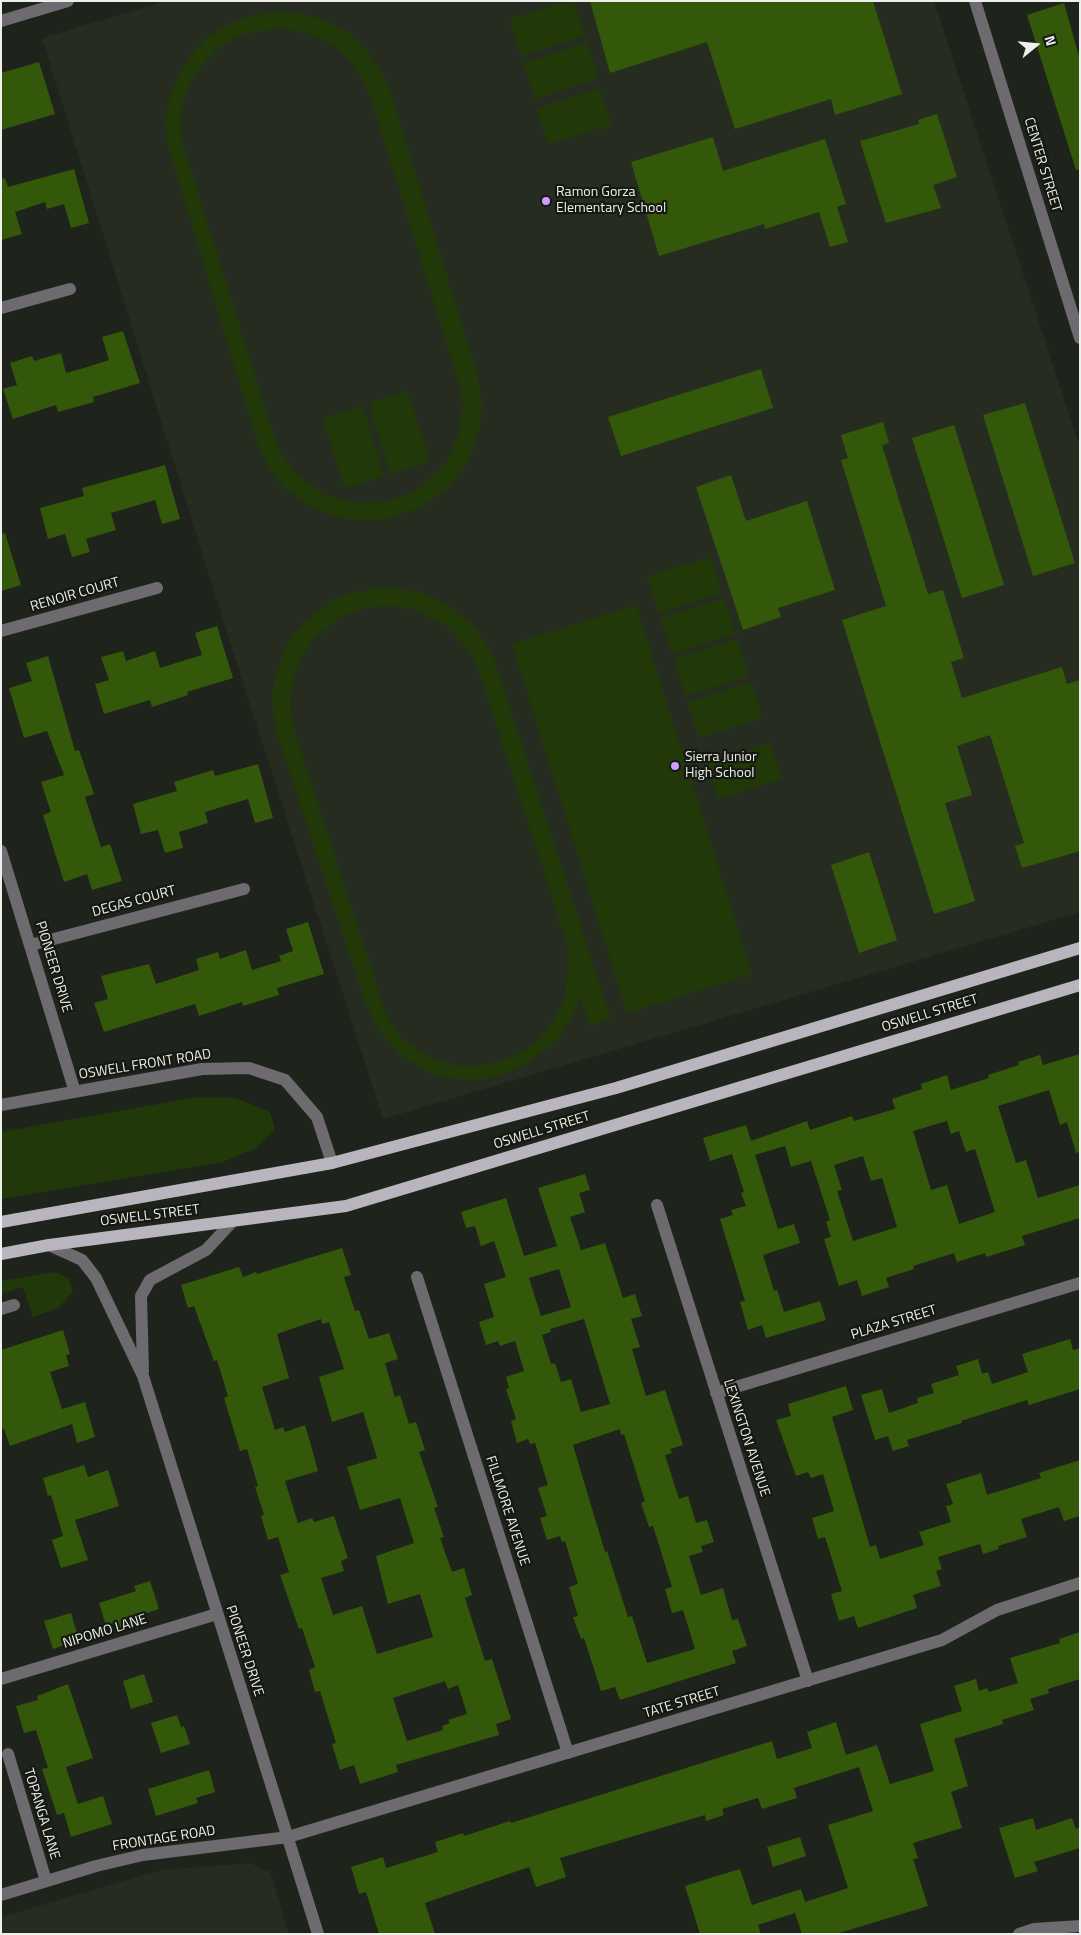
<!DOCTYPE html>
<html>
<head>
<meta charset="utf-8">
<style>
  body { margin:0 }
  #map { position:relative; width:1081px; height:1935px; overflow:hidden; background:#1e231b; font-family:"Titillium Web",sans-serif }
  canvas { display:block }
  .frame { position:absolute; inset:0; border:2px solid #edf0eb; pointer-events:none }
  .north { position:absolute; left:1011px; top:20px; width:50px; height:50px; -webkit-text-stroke:4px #151912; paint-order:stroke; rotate:73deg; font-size:14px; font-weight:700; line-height:20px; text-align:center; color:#edf0eb }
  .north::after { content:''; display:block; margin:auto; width:18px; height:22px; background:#edf0eb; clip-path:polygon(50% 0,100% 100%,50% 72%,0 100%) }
</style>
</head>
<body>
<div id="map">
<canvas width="1081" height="1935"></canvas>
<div class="frame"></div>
<div class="north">N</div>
</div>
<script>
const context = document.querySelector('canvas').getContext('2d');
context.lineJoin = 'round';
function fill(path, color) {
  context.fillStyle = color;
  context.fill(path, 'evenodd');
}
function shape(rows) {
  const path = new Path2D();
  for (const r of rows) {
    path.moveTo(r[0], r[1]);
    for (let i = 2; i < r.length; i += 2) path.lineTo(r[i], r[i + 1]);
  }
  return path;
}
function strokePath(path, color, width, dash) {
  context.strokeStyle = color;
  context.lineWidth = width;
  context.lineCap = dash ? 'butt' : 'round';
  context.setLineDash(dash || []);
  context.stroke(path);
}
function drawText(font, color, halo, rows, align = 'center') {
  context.font = font + ' "Titillium Web",sans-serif';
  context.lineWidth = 4.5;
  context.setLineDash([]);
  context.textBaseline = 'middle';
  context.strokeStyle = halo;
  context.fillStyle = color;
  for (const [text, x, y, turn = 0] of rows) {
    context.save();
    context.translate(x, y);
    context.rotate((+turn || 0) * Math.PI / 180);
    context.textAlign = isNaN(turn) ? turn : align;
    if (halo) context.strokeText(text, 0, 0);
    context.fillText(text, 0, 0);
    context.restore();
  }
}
const built = shape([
  [166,1,934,1,1080,448,1080,912,383,1119,223,620,42,38],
  [251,1863,262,1870,270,1871,289,1934,1,1934,1,1917,161,1870]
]);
const green = shape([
  [568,1,574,1,585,36,521,56,510,19],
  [290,12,312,16,332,24,350,34,367,51,381,70,390,90,478,377,482,403,481,421,470,458,460,473,449,487,420,508,383,520,346,519,311,508,283,486,270,470,258,445,167,142,166,120,170,96,178,76,191,55,206,39,224,27,244,18,266,13],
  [281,28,306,33,322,39,338,49,351,62,361,76,370,95,462,393,463,408,459,433,449,456,440,470,417,490,386,502,354,503,325,495,298,476,281,453,274,436,181,138,181,113,184,98,192,79,203,64,216,50,231,40,246,33],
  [587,43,598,79,535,99,523,63],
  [600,88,612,125,548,144,537,108],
  [408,391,430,462,390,474,369,403],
  [363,406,384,476,344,488,323,418],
  [711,557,722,593,659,613,647,576],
  [382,587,418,591,449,605,476,629,486,643,494,658,611,1019,590,1025,581,997,570,1021,559,1038,526,1065,499,1076,477,1080,445,1078,430,1073,399,1054,375,1024,367,1007,277,735,272,701,274,683,284,650,292,637,304,623,330,602,347,594],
  [394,606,416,610,447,626,470,653,478,669,567,943,568,971,565,996,554,1020,534,1044,520,1053,491,1065,457,1066,429,1057,404,1040,387,1017,294,729,290,709,291,690,295,672,303,654,313,639,339,618,356,611,373,607],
  [724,598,735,634,672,654,661,618],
  [636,605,752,974,627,1013,512,644],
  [737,639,749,676,685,696,674,659],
  [751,682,762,718,699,738,687,702],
  [770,743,782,779,718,799,707,763],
  [198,1097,236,1098,270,1112,275,1129,257,1148,223,1162,1,1199,1,1132],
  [55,1272,68,1278,73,1292,58,1308,33,1317,23,1287,1,1294,1,1281]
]);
const building = shape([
  [590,1,873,1,902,94,835,115,831,99,735,129,707,42,610,73],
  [1064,3,1080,60,1080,169,1076,170,1027,15],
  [39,62,55,114,1,130,1,73],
  [937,114,957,177,933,185,941,208,886,223,860,141,919,124,918,120],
  [713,137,723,171,825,139,846,204,837,207,848,242,830,247,819,212,765,229,764,224,659,256,631,162],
  [74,169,89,223,71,228,64,204,47,209,45,202,15,212,22,234,1,240,1,179,5,178,8,187],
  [123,331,140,383,93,397,94,402,58,412,56,405,13,419,3,389,17,385,10,363,32,356,34,361,61,353,66,373,84,368,109,360,102,337],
  [761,369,773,408,621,456,608,417],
  [1025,403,1075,563,1033,576,983,415],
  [883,422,889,443,882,445,928,594,943,590,964,658,951,662,962,698,1062,667,1067,684,1080,680,1080,851,1022,868,1015,846,1024,843,990,735,957,746,972,795,945,803,975,901,934,914,842,620,886,606,841,460,848,458,841,435],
  [954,425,1004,585,962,598,912,438],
  [165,465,180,519,162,524,155,500,111,513,116,530,86,539,90,552,72,557,65,534,48,539,40,508,84,496,82,488],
  [731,475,746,521,807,501,835,590,778,608,781,617,743,630,696,487],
  [5,533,21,585,1,591,1,534],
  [217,626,233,678,187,692,188,695,152,707,150,700,104,714,95,684,109,680,101,657,123,651,126,661,155,651,160,668,202,655,195,633],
  [48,656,75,751,79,750,94,794,85,797,101,847,110,844,122,881,92,890,87,874,64,882,43,815,51,812,41,782,64,775,47,731,24,738,9,688,32,681,26,663],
  [258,764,273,818,255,823,248,799,205,812,208,823,179,832,183,848,165,853,158,830,141,834,133,804,177,791,174,782,213,770,215,776],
  [869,852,897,940,859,953,831,865],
  [308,922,324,974,277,988,279,995,243,1006,242,1002,199,1016,195,1004,104,1032,94,1003,108,999,101,976,149,964,156,984,199,970,196,959,218,952,220,959,246,950,252,970,281,961,279,956,293,951,286,929],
  [1080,1054,1080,1152,1076,1153,1067,1122,1060,1125,1049,1090,998,1106,1016,1163,1026,1160,1038,1198,1080,1185,1080,1218,1022,1236,1025,1245,986,1257,985,1253,957,1262,954,1253,913,1266,914,1269,886,1278,889,1287,862,1296,857,1280,839,1286,824,1239,831,1237,826,1222,830,1220,811,1161,791,1167,785,1146,755,1155,778,1229,794,1224,800,1243,763,1255,774,1291,777,1290,784,1312,820,1301,826,1320,766,1338,762,1325,748,1330,740,1302,745,1301,720,1219,733,1215,731,1210,746,1206,741,1193,744,1192,732,1154,710,1161,703,1138,746,1125,751,1141,807,1121,810,1130,852,1116,854,1121,895,1109,892,1099,922,1089,921,1084,947,1075,951,1090,989,1078,988,1075,1019,1065,1018,1062,1040,1055,1043,1065],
  [947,1121,951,1134,959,1131,966,1152,975,1149,995,1212,959,1224,947,1185,931,1190,913,1131],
  [863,1156,871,1181,882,1178,897,1227,853,1241,837,1191,842,1190,834,1165],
  [585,1174,590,1190,579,1193,585,1212,570,1217,581,1250,605,1243,623,1298,635,1294,642,1316,631,1319,640,1347,632,1349,646,1396,665,1390,683,1445,670,1449,672,1453,665,1455,679,1499,688,1496,696,1523,707,1520,714,1542,701,1546,703,1552,689,1556,701,1595,723,1588,732,1620,738,1619,747,1646,732,1651,736,1663,620,1700,615,1687,601,1691,584,1638,581,1639,573,1617,578,1616,569,1587,578,1584,565,1541,562,1542,560,1536,547,1540,540,1518,547,1516,538,1488,548,1485,535,1443,530,1444,528,1439,517,1443,511,1421,516,1419,506,1389,509,1388,506,1377,524,1371,515,1341,500,1346,498,1341,486,1345,479,1322,494,1317,484,1284,506,1277,494,1241,481,1246,475,1226,466,1228,461,1212,506,1198,524,1256,557,1246,538,1188],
  [559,1269,571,1307,541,1316,529,1278],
  [584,1319,610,1404,581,1412,571,1379,561,1382,555,1363,551,1364,542,1335,551,1332,550,1329],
  [620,1429,621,1435,624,1434,645,1501,641,1503,649,1527,653,1526,672,1587,665,1589,672,1613,683,1610,695,1649,647,1663,632,1616,628,1617,607,1551,605,1552,573,1445],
  [342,1248,351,1275,344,1277,355,1311,359,1310,369,1339,389,1333,398,1359,385,1363,395,1397,400,1395,409,1424,416,1422,425,1450,419,1452,438,1507,434,1508,444,1537,440,1538,452,1572,464,1568,472,1595,465,1598,485,1661,492,1659,511,1719,496,1724,499,1735,396,1765,398,1772,360,1784,354,1765,340,1770,332,1744,336,1743,320,1691,315,1692,309,1670,315,1667,302,1628,299,1629,280,1575,289,1572,278,1537,268,1540,261,1516,264,1515,255,1487,258,1486,247,1449,240,1451,224,1398,228,1396,217,1360,214,1361,194,1306,188,1308,181,1285,239,1267,243,1277,256,1272,257,1274],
  [321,1319,322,1324,329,1322,344,1369,319,1377,332,1422,363,1412,377,1458,347,1467,360,1510,400,1498,414,1543,376,1556,388,1604,420,1594,433,1637,377,1654,362,1606,333,1615,321,1578,344,1571,341,1561,348,1558,334,1516,314,1522,312,1518,298,1523,285,1481,318,1471,311,1445,305,1425,285,1432,283,1427,275,1430,262,1387,289,1378,277,1334],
  [445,1681,448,1689,458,1685,467,1714,448,1720,450,1723,442,1726,443,1730,407,1741,393,1698],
  [63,1330,70,1354,66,1355,69,1366,50,1372,62,1409,85,1402,95,1437,77,1443,72,1424,10,1446,4,1429,1,1430,1,1350],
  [1070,1339,1073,1350,1080,1348,1080,1389,1029,1405,1027,1400,961,1421,962,1423,907,1440,909,1446,893,1451,888,1436,875,1440,861,1395,882,1389,889,1413,918,1403,917,1398,934,1393,931,1384,959,1375,956,1366,978,1359,982,1374,988,1372,992,1384,1028,1372,1022,1354],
  [846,1386,853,1410,832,1417,870,1547,876,1545,880,1559,924,1545,919,1532,951,1522,946,1506,953,1504,946,1484,981,1473,987,1495,1041,1478,1039,1473,1080,1460,1080,1516,1064,1521,1059,1507,1021,1519,1027,1537,998,1546,999,1549,983,1554,980,1544,938,1557,942,1569,936,1571,941,1586,913,1595,917,1608,858,1628,854,1616,839,1621,831,1594,842,1591,825,1537,818,1539,812,1518,834,1511,829,1494,823,1474,811,1478,808,1472,796,1476,776,1420,791,1416,788,1404],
  [84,1465,88,1477,108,1470,119,1506,75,1520,88,1560,61,1568,52,1540,63,1536,51,1495,48,1496,43,1478],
  [150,1581,159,1609,144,1614,147,1623,116,1633,113,1623,106,1626,99,1603,136,1591,134,1586],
  [71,1613,79,1640,53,1649,44,1621],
  [1080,1632,1080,1679,1048,1689,1049,1693,1030,1699,1034,1710,1002,1720,1003,1724,954,1739,968,1786,951,1792,962,1828,913,1843,918,1858,913,1859,928,1906,836,1934,802,1934,795,1913,758,1925,761,1934,700,1934,685,1886,710,1878,740,1869,752,1905,801,1889,805,1902,848,1888,828,1825,873,1811,859,1767,794,1788,797,1798,762,1809,758,1798,722,1809,724,1815,706,1821,705,1815,560,1858,566,1877,536,1887,529,1867,425,1903,435,1934,379,1934,366,1892,359,1894,351,1867,383,1857,386,1868,438,1852,435,1842,463,1833,464,1836,510,1821,511,1823,772,1741,777,1759,812,1748,807,1732,836,1722,846,1755,877,1745,890,1784,934,1771,920,1724,962,1711,954,1686,976,1679,979,1691,987,1688,989,1692,1018,1683,1010,1658,1060,1643,1059,1639],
  [144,1674,153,1702,131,1709,123,1681],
  [68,1684,93,1758,66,1767,73,1789,78,1804,103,1796,112,1824,71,1837,64,1813,57,1815,42,1769,48,1768,36,1730,24,1733,16,1706,38,1700,37,1696],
  [177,1715,181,1727,184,1726,190,1744,161,1753,151,1723],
  [209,1770,215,1792,196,1798,198,1803,156,1816,148,1789],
  [1033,1818,1036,1830,1072,1818,1076,1829,1080,1827,1080,1848,1034,1862,1038,1871,1015,1878,999,1828],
  [800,1837,806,1856,773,1867,767,1847]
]);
const minor = shape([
  [975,1,1080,338],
  [1,21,68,1],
  [1,308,70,289],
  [1,631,157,588],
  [1,851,75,1092],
  [31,945,244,889],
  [1,1105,202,1069,249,1068,285,1080,317,1117,332,1163],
  [657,1205,808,1681],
  [49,1245,82,1260,96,1278,143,1376,318,1934],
  [417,1277,568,1753],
  [1,1309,14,1305],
  [143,1371,141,1296,150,1280,206,1250,233,1221],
  [716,1393,1080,1283],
  [1,1679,217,1614],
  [8,1754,46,1881],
  [1,1895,96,1866,143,1855,288,1837,942,1640,997,1610,1080,1583],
  [1019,1934,1034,1929,1080,1926]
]);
const major = shape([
  [1,1222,332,1163,616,1088,1080,948],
  [1,1254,49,1245,346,1206,1080,985]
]);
const markers = [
  [546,201,5,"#d09dff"],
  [675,766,5,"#d09dff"]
];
const streetNames = [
  ["CENTER STREET",1042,165,73],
  ["RENOIR COURT",75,595,-16],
  ["DEGAS COURT",134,902,-15],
  ["PIONEER DRIVE",53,967,73],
  ["OSWELL STREET",930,1014,-17],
  ["OSWELL FRONT ROAD",145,1065,-9],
  ["OSWELL STREET",542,1131,-17],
  ["OSWELL STREET",150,1216,-7],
  ["PLAZA STREET",894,1323,-17],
  ["LEXINGTON AVENUE",746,1438,72],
  ["FILLMORE AVENUE",507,1511,72],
  ["NIPOMO LANE",105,1632,-17],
  ["PIONEER DRIVE",244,1651,72],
  ["TATE STREET",682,1703,-17],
  ["TOPANGA LANE",41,1814,73],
  ["FRONTAGE ROAD",164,1839,-9]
];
const poiNames = [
  ["Ramon Gorza",556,193],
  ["Elementary School",556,209],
  ["Sierra Junior",685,758],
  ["High School",685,774]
];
fill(built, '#262d20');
fill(green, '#213809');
fill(building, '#345809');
strokePath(minor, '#6d6b6f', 12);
strokePath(major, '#b9b5be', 12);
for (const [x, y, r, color] of markers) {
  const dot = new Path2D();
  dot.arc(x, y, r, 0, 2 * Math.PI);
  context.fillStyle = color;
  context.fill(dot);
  strokePath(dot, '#151912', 2);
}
drawText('14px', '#edf0eb', '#151912', streetNames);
drawText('14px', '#edf0eb', '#151912', poiNames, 'left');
</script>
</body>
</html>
